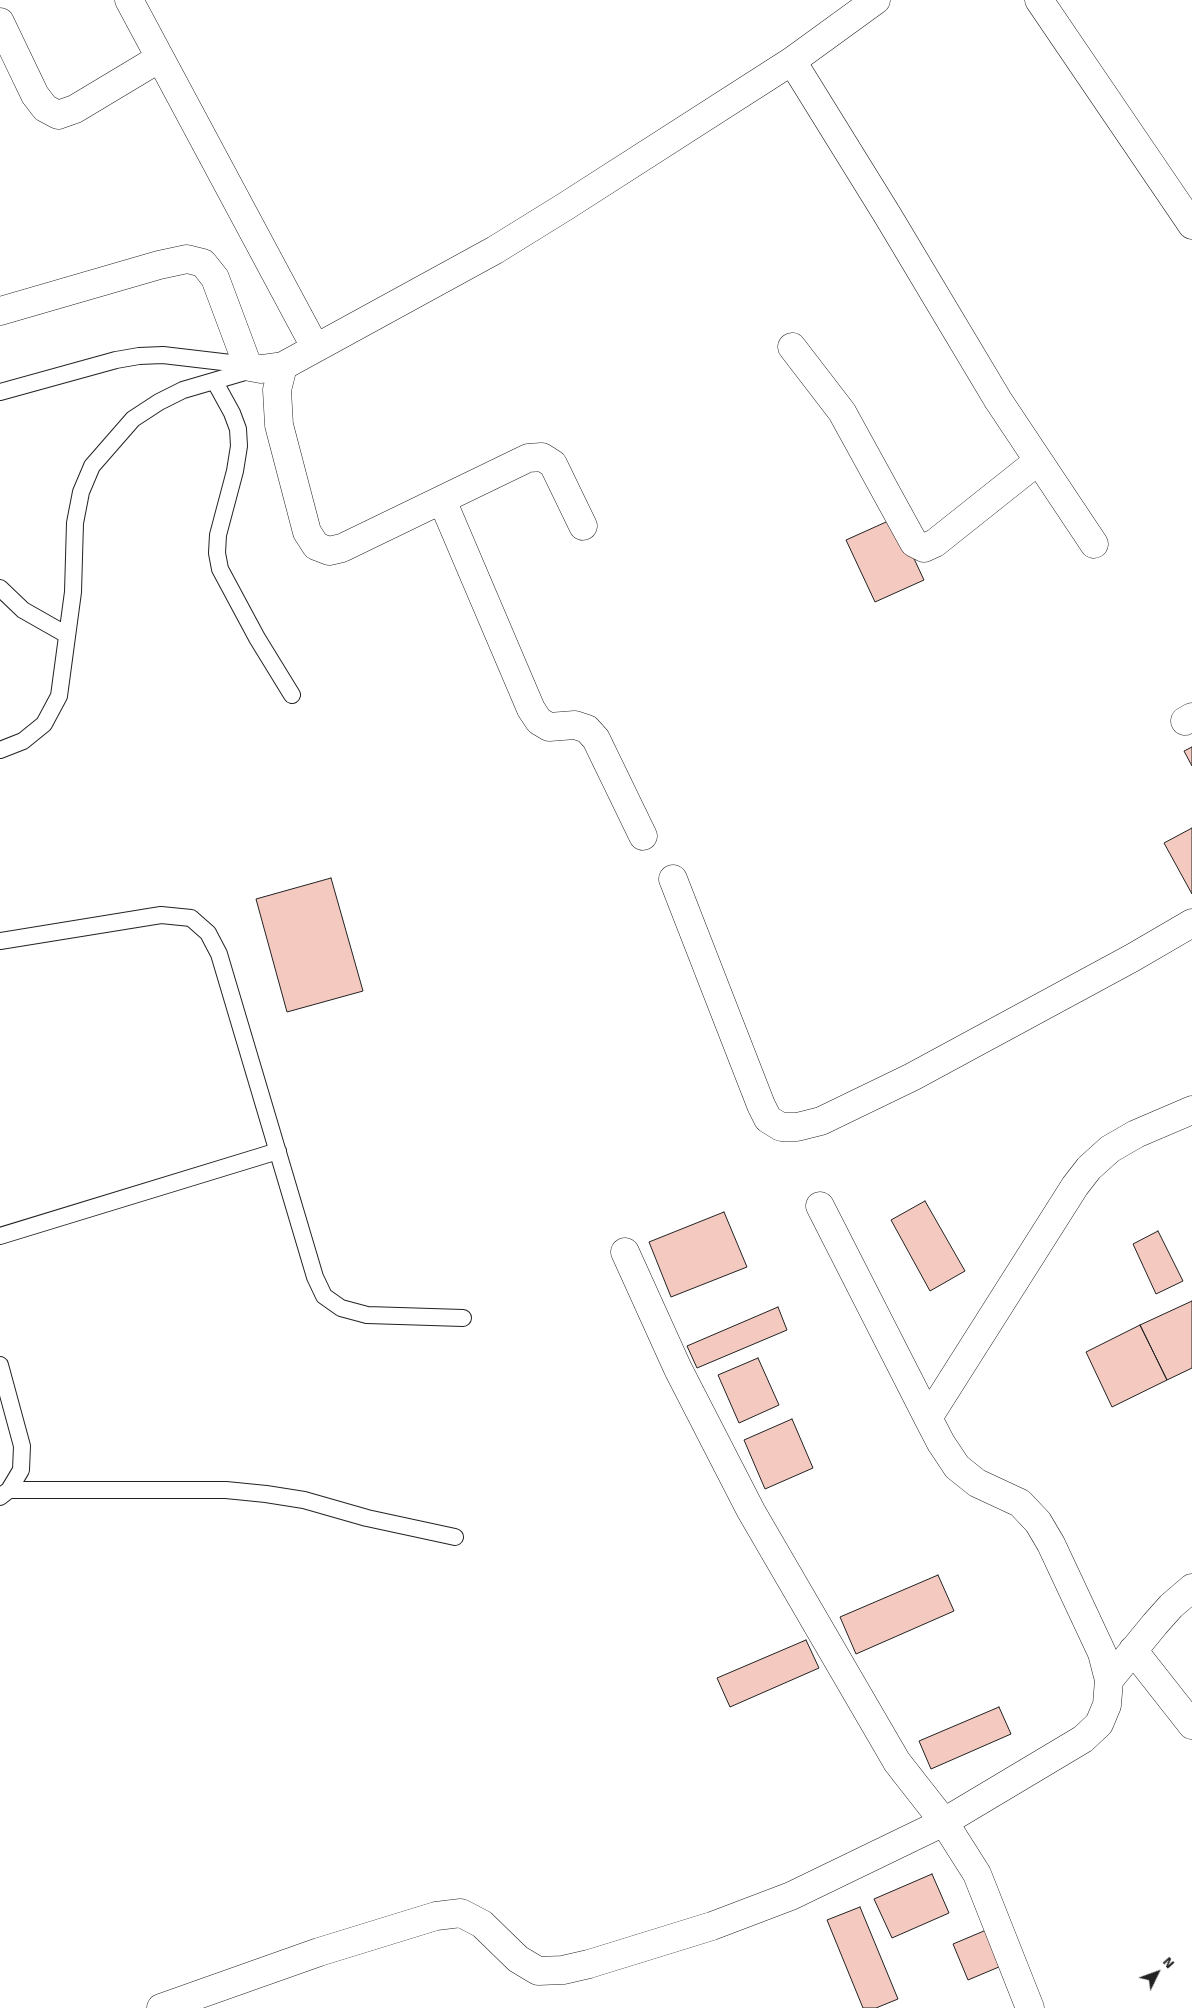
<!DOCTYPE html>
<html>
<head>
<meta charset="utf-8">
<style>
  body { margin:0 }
  #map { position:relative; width:1192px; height:2008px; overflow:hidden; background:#fff; font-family:Signika,sans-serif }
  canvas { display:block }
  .north { position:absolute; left:1132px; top:1948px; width:50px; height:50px; -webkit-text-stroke:4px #fff; paint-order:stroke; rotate:48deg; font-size:14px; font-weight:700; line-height:20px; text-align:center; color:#222 }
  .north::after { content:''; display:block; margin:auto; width:18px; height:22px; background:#222; clip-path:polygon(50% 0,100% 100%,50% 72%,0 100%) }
</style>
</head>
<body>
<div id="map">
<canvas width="1192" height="2008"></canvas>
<div class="north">N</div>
</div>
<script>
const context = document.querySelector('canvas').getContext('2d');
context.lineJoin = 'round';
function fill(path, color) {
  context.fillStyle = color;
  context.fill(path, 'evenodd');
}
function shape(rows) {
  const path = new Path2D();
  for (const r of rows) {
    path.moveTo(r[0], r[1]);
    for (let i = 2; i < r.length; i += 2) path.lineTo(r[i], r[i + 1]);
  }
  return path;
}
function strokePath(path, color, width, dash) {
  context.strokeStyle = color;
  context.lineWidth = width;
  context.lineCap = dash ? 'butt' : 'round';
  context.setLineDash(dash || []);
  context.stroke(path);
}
const building = shape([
  [895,518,924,580,875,602,846,540,895,518],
  [1192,747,1192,766,1184,751,1192,747],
  [1192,828,1192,894,1164,843,1192,828],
  [331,878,363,991,287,1012,256,899,331,878],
  [925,1201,965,1271,930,1291,891,1220,925,1201],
  [724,1212,747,1267,671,1297,649,1242,724,1212],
  [1158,1231,1183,1281,1156,1294,1133,1244,1158,1231],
  [1192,1301,1192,1368,1167,1380,1140,1325,1192,1301],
  [778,1307,787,1330,697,1368,687,1346,778,1307],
  [1140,1325,1167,1380,1112,1407,1086,1352,1140,1325],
  [758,1358,779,1405,739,1423,718,1375,758,1358],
  [792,1419,813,1468,765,1489,744,1440,792,1419],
  [938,1575,954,1611,856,1654,840,1617,938,1575],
  [806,1640,819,1668,730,1707,717,1678,806,1640],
  [999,1707,1011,1734,931,1769,919,1741,999,1707],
  [932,1874,949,1913,892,1938,874,1899,932,1874],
  [860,1907,898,1999,876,2008,863,2008,827,1920,860,1907],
  [991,1928,1006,1964,968,1980,953,1944,991,1928]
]);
const lane = shape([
  [215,382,232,413,238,429,239,446,235,471,218,535,217,553,220,569,257,638,292,695],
  [0,392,116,360,139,356,163,355,248,365,250,367,248,371,183,390,159,402,133,419,92,466,81,492,75,523,73,592,59,696,44,724,23,741,0,750],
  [0,588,23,610,67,635],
  [0,941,161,915,191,918,208,933,219,954,315,1277,324,1296,341,1308,367,1315,463,1318],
  [0,1236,278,1151],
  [0,1365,22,1446,21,1470,9,1490,0,1497],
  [9,1490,226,1490,266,1494,304,1500,367,1518,455,1537]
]);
const street = shape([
  [129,0,315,347],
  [1039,0,1192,225],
  [0,22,35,95,45,108,58,115,75,109,160,58],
  [792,61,888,216,998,400,1094,544],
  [0,311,159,265,187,259,203,263,215,278,246,361,250,367,261,369,283,366,495,250,566,206,792,61,876,0],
  [792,347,842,412,914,543,924,548,935,543,1038,461],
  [283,366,277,390,279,425,307,532,316,546,329,551,342,548,528,458,542,457,553,464,583,526],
  [442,500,531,709,539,721,549,727,575,725,587,729,596,739,643,836],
  [1185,721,1192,717],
  [673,879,761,1105,768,1119,781,1127,797,1127,821,1121,912,1077,1132,958,1192,923],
  [625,1252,678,1369,751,1511,897,1762,944,1822,977,1874,1030,2008],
  [928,1418,1075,1186,1089,1168,1110,1149,1136,1134,1192,1110],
  [1133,1650,1192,1725],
  [1109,1680,1155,1624,1171,1606,1192,1588],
  [161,2008,319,1952,436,1916,461,1913,482,1924,518,1959,538,1971,563,1970,589,1964,712,1926,791,1896,944,1822,1083,1739,1099,1724,1107,1705,1109,1680,1102,1653,1051,1544,1038,1522,1020,1503,977,1483,957,1467,941,1443,928,1418,820,1206]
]);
fill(building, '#f3c9c0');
strokePath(building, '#222', 1);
strokePath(lane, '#222', 18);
strokePath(street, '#222', 29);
strokePath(lane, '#fff', 16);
strokePath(street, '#fff', 28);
</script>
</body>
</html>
